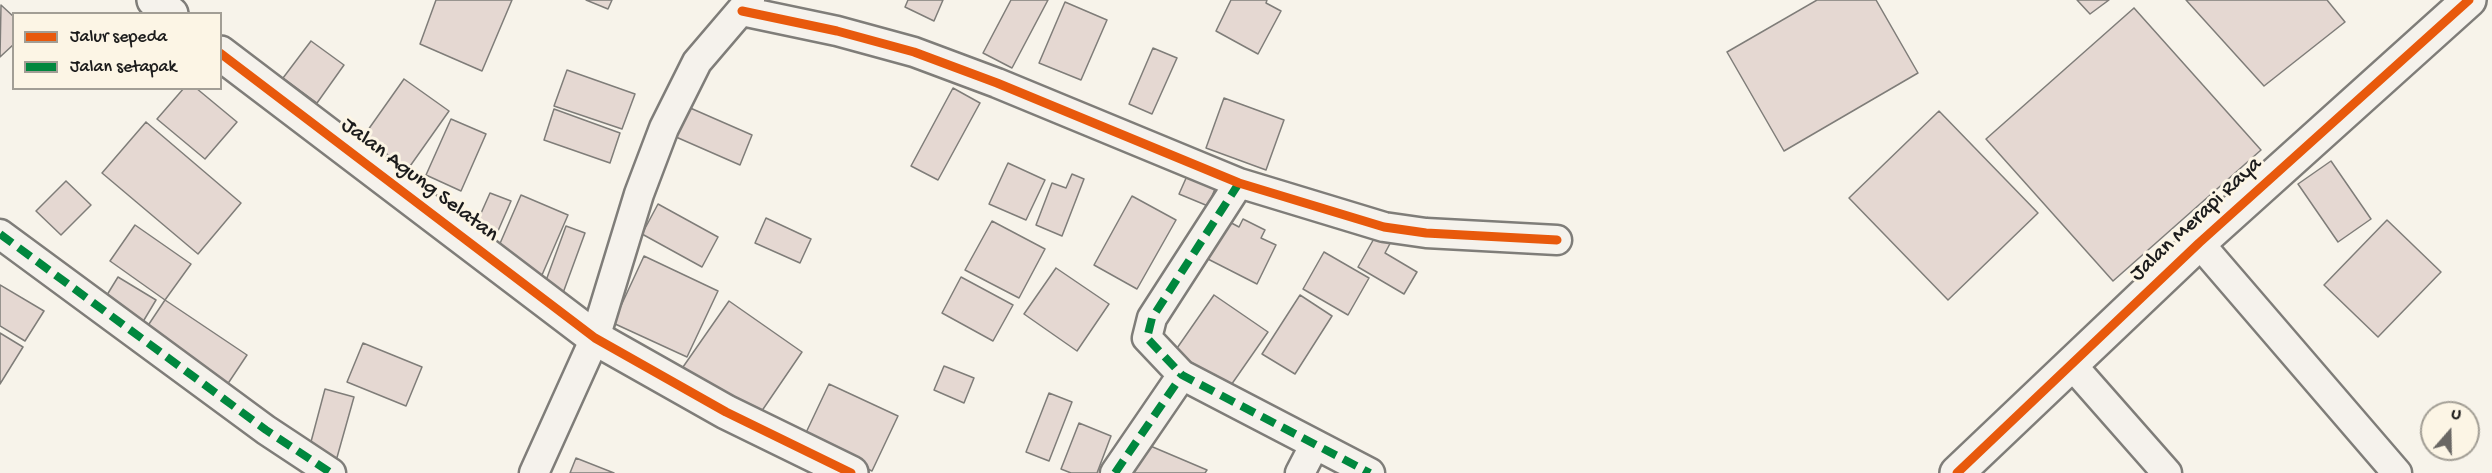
<!DOCTYPE html>
<html>
<head>
<meta charset="utf-8">
<style>
  body { margin:0 }
  #map { position:relative; width:2492px; height:473px; overflow:hidden; background:#f7f3ea; font-family:"Gochi Hand",sans-serif }
  canvas { display:block }
  .legend { position:absolute; left:12px; top:12px; width:210px; height:78px; box-sizing:border-box; background:#fcf5e5; border:2px solid #a29e95; margin:0; padding:8px 10px; list-style:none; font-size:18px; color:#1c1c1c }
  .legend li { display:flex; align-items:center; gap:12px; height:30px }
  .legend b { width:30px; border:2px solid #a29e95 }
  .north { position:absolute; left:2420px; top:401px; width:60px; height:60px; box-sizing:border-box; background:#fcf5e5; border:2px solid #a29e95; border-radius:50%; rotate:20deg; font-size:16px; font-weight:700; line-height:24px; text-align:center; color:#1c1c1c }
  .north::after { content:''; display:block; margin:auto; width:21px; height:27px; background:#696764; clip-path:polygon(50% 0,100% 100%,50% 72%,0 100%) }
</style>
</head>
<body>
<div id="map">
<canvas width="2492" height="473"></canvas>
<ul class="legend">
<li><b style="height:8px;background:#e8590c"></b>Jalur sepeda</li>
<li><b style="height:8px;background:#00873e"></b>Jalan setapak</li>
</ul>
<div class="north">U</div>
</div>
<script>
const context = document.querySelector('canvas').getContext('2d');
context.lineJoin = 'round';
function fill(path, color) {
  context.fillStyle = color;
  context.fill(path, 'evenodd');
}
function shape(rows) {
  const path = new Path2D();
  for (const r of rows) {
    path.moveTo(r[0], r[1]);
    for (let i = 2; i < r.length; i += 2) path.lineTo(r[i], r[i + 1]);
  }
  return path;
}
function strokePath(path, color, width, dash) {
  context.strokeStyle = color;
  context.lineWidth = width;
  context.lineCap = dash ? 'butt' : 'round';
  context.setLineDash(dash || []);
  context.stroke(path);
}
function drawText(font, color, halo, rows, align = 'center') {
  context.font = font + ' "Gochi Hand",sans-serif';
  context.lineWidth = 6;
  context.setLineDash([]);
  context.textBaseline = 'middle';
  context.strokeStyle = halo;
  context.fillStyle = color;
  for (const [text, x, y, turn = 0] of rows) {
    context.save();
    context.translate(x, y);
    context.rotate((+turn || 0) * Math.PI / 180);
    context.textAlign = isNaN(turn) ? turn : align;
    if (halo) context.strokeText(text, 0, 0);
    context.fillText(text, 0, 0);
    context.restore();
  }
}
const building = shape([
  [436,0,512,0,482,71,420,44,436,0],
  [586,0,612,0,608,9,586,0],
  [908,0,943,0,934,21,905,7,908,0],
  [1011,0,1048,0,1012,68,983,53,1011,0],
  [1231,0,1267,0,1266,3,1281,11,1258,54,1216,31,1231,0],
  [1817,0,1876,0,1918,73,1784,151,1727,52,1817,0],
  [2077,0,2109,0,2090,14,2077,0],
  [2186,0,2327,0,2345,22,2264,86,2186,0],
  [1065,2,1107,20,1081,80,1039,63,1065,2],
  [1,5,14,17,14,44,0,57,1,5],
  [2134,8,2261,150,2113,281,1986,139,2134,8],
  [311,41,344,65,317,103,283,78,311,41],
  [1153,48,1177,58,1152,114,1129,104,1153,48],
  [567,70,635,94,622,129,554,106,567,70],
  [404,79,449,111,408,169,363,137,404,79],
  [184,88,196,88,237,122,205,159,157,119,184,88],
  [953,88,980,103,938,180,911,166,953,88],
  [1224,98,1284,120,1266,170,1206,148,1224,98],
  [688,107,752,135,740,165,676,137,688,107],
  [554,109,620,133,610,163,544,140,554,109],
  [1939,111,2038,213,1948,300,1849,198,1939,111],
  [451,119,486,134,461,191,426,175,451,119],
  [146,122,241,203,198,254,102,173,146,122],
  [2331,161,2371,219,2338,242,2298,184,2331,161],
  [1008,163,1045,180,1026,220,989,204,1008,163],
  [1191,167,1219,179,1208,206,1179,194,1191,167],
  [1072,174,1084,179,1062,236,1036,225,1052,183,1066,188,1072,174],
  [66,181,91,205,61,235,36,211,66,181],
  [490,193,511,201,491,247,470,238,490,193],
  [521,195,568,215,542,275,495,255,521,195],
  [1132,196,1176,220,1137,289,1094,265,1132,196],
  [658,204,718,237,702,267,642,234,658,204],
  [766,218,811,239,800,263,755,243,766,218],
  [1222,218,1239,227,1243,219,1265,230,1261,238,1276,245,1257,284,1202,256,1222,218],
  [2387,220,2441,272,2378,337,2324,285,2387,220],
  [992,221,1045,249,1019,298,965,270,992,221],
  [135,225,191,264,165,300,110,261,135,225],
  [566,226,585,233,563,293,544,286,566,226],
  [1380,228,1394,236,1385,253,1417,272,1404,294,1358,267,1380,228],
  [1324,252,1369,278,1348,315,1303,289,1324,252],
  [644,256,718,291,687,357,613,323,644,256],
  [1056,268,1109,304,1077,351,1024,314,1056,268],
  [118,277,156,300,141,325,102,303,118,277],
  [961,277,1013,305,993,341,942,313,961,277],
  [0,285,44,311,25,341,0,326,0,285],
  [1214,295,1268,332,1229,388,1175,351,1214,295],
  [1300,295,1332,316,1295,374,1262,354,1300,295],
  [165,300,247,355,223,391,141,336,165,300],
  [729,301,802,352,757,418,683,367,729,301],
  [0,333,23,347,0,384,0,333],
  [363,343,422,367,406,406,347,382,363,343],
  [944,366,974,378,964,403,934,390,944,366],
  [829,384,898,416,872,471,803,439,829,384],
  [325,389,354,397,336,461,308,453,325,389],
  [1049,393,1072,402,1049,461,1026,452,1049,393],
  [1079,423,1111,436,1097,473,1071,473,1061,469,1079,423],
  [1141,442,1207,470,1205,473,1127,473,1141,442],
  [576,458,614,473,570,473,576,458]
]);
const street = shape([
  [742,11,837,31,914,52,997,83,1239,183,1384,227,1426,233,1557,240],
  [1239,183,1152,318,1147,338,1182,375,1370,473],
  [0,234,266,430,331,473],
  [2199,243,2397,473],
  [2071,364,2167,473],
  [534,473,595,338,639,194,664,128,697,62,750,0],
  [1115,473,1182,375],
  [1300,473,1314,446]
]);
const secondary = shape([
  [154,0,171,14],
  [220,53,595,338,726,412,851,473],
  [1957,473,2199,243,2469,0]
]);
const quiet = shape([
  [1239,183,1152,318,1147,338,1182,375,1370,473],
  [0,234,266,430,331,473],
  [1115,473,1182,375]
]);
const cycleway = shape([
  [742,11,837,31,914,52,997,83,1239,183,1384,227,1426,233,1557,240],
  [220,53,595,338,726,412,851,473],
  [1957,473,2199,243,2469,0]
]);
const streetNames = [
  ["Jalan Agung Selatan",419,181,37],
  ["Jalan Merapi Raya",2197,220,-43]
];
fill(building, '#e5d8d2');
strokePath(building, '#7f7d79', 1.5);
strokePath(street, '#7f7d79', 33);
strokePath(secondary, '#7f7d79', 38);
strokePath(street, '#f5f2ec', 28);
strokePath(secondary, '#f5f2ec', 33);
strokePath(quiet, '#00873e', 8, [15, 8]);
strokePath(cycleway, '#e8590c', 9);
drawText('22px', '#1c1c1c', '#fcf5e5', streetNames);
</script>
</body>
</html>
